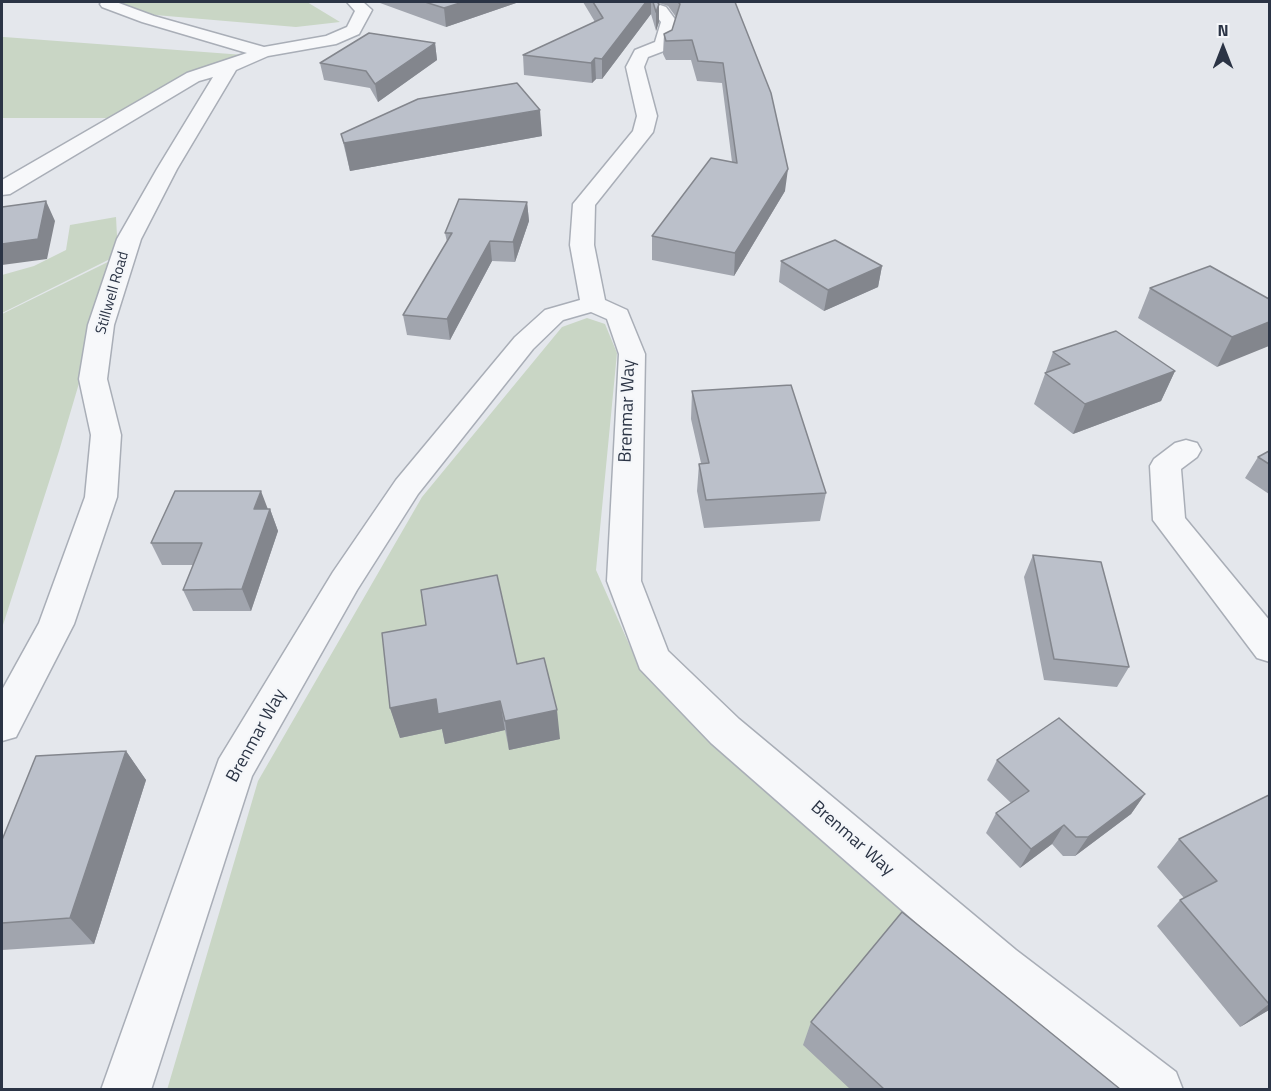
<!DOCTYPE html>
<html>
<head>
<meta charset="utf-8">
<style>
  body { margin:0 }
  #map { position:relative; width:1271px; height:1091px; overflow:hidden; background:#e4e7ec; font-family:"Titillium Web",sans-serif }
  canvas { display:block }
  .frame { position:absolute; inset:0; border:3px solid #2b3445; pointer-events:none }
  .north { position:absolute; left:1193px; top:18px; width:60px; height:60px; -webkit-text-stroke:4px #f4f6f9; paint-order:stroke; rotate:0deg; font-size:16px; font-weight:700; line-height:24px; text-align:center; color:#2b3445 }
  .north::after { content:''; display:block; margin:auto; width:21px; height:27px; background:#2b3445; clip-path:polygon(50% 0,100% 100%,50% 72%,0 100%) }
</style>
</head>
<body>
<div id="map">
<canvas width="1271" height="1091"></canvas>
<div class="frame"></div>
<div class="north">N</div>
</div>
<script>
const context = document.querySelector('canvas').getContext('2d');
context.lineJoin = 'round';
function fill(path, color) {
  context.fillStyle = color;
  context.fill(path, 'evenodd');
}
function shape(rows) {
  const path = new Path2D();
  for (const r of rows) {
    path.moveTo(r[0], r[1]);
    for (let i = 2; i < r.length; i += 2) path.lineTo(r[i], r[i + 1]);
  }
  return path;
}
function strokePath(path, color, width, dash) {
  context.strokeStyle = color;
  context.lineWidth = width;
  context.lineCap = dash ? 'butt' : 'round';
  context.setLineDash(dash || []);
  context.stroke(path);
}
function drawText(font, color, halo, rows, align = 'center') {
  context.font = font + ' "Titillium Web",sans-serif';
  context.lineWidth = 4.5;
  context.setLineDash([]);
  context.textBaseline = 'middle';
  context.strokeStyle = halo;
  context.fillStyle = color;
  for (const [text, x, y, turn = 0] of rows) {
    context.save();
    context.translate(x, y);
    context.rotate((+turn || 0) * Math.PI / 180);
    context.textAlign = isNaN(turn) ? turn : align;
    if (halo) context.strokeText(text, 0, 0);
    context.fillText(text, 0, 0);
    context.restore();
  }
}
const green = shape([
  [104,2,307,2,340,22,296,27,108,11],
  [2,37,4,37,244,55,113,118,2,118],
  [116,217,118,255,2,313,2,275,34,266,66,250,70,225],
  [116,258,59,451,2,628,2,314],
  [587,318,605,324,617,353,596,570,637,662,715,742,1139,1090,167,1090,258,781,422,497,562,327]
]);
const minor = shape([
  [102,2,116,2,154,16,264,47,326,36,347,27,355,11,347,2,363,2,372,10,359,34,336,44,268,56,236,70,177,169,141,239,114,325,107,379,121,435,117,497,74,624,16,737,2,741,2,690,39,623,85,497,91,435,79,379,88,325,117,239,157,169,213,77,199,81,10,194,2,195,2,180,187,73,247,53,142,22,102,7,100,4,102,2],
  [660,5,666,7,677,22,669,49,648,57,644,67,657,116,653,132,595,205,594,245,605,300,627,310,645,354,641,581,668,651,739,719,1016,950,1176,1072,1183,1090,1117,1090,984,982,711,743,640,669,607,581,619,354,607,319,591,312,563,320,533,349,418,494,357,590,252,776,151,1090,101,1090,219,759,333,572,396,480,515,337,545,310,580,300,570,245,573,204,633,131,637,116,626,67,635,50,655,42,661,22,652,10,660,5],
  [1186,440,1197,443,1201,450,1197,457,1181,469,1185,518,1270,621,1270,662,1257,658,1153,520,1150,466,1154,459,1175,443,1186,440]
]);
const wall = shape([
  [380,2,519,2,446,27,380,3],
  [583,2,735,2,785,191,734,276,652,260,652,236,732,162,722,83,697,81,691,60,666,60,663,54,664,34,672,30,676,17,668,6,659,3,659,22,656,31,651,14,602,79,596,79,592,83,524,75,523,55,595,22],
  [435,43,437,60,378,102,370,88,324,80,320,63],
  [341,134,542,136,350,171],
  [527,202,529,221,515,262,492,261,450,340,407,335,403,315,447,242,445,233],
  [781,261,882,266,878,287,824,311,779,282],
  [1150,288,1269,299,1217,367,1138,318],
  [1053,352,1175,371,1161,401,1073,434,1034,404],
  [692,391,826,493,820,521,704,528,697,491,699,464,701,463,691,419],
  [1269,451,1269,494,1245,478,1258,457],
  [267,509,270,509,278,531,251,611,193,611,183,590,193,565,162,565,151,543],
  [1033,555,1129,667,1117,687,1044,680,1024,577],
  [517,664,560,739,509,750,505,730,445,744,442,729,400,738,390,708],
  [126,751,146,780,94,944,2,950,2,840],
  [997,760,1145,794,1131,814,1075,856,1063,856,1052,844,1020,868,986,833,996,813,1011,803,987,780],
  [1269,795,1269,1010,1240,1027,1157,926,1180,900,1184,898,1157,867,1179,839],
  [811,1022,1120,1089,850,1089,803,1045]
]);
const shadedWall = shape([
  [463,2,519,2,446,27,444,8],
  [646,2,651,2,651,14,602,79,602,59],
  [659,4,659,22,656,31,656,12],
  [435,43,437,60,378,102,375,84],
  [595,58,596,79,592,83,591,63],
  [540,110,542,136,350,171,344,143],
  [788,169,785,191,734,276,735,253],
  [46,201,55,221,47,259,2,265,2,244],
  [527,202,529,221,515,262,513,242],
  [490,241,492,261,450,340,447,319],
  [882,266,878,287,824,311,828,290],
  [1269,322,1269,346,1217,367,1232,337],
  [1175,371,1161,401,1073,434,1085,404],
  [261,491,269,512,270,509,278,531,251,611,242,589,254,509],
  [436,699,500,701,505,730,445,744,442,729,400,738,390,708],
  [557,710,560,739,509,750,505,721],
  [126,751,146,780,94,944,70,918],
  [1145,794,1131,814,1075,856,1088,837],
  [1064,825,1052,844,1020,868,1031,849],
  [1269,1003,1269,1010,1240,1027,1269,1004]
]);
const building = shape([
  [425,2,463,2,444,8,425,2],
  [593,2,646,2,602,59,595,58,591,63,523,55,603,18,593,2],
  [653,2,657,2,659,4,656,12,653,2],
  [678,2,735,2,771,93,788,169,735,253,652,236,711,158,737,163,723,63,698,61,692,40,666,41,664,34,672,30,680,4,678,2],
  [369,33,435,43,375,84,366,71,320,63,369,33],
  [517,83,540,110,344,143,341,134,418,99,517,83],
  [459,199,527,202,513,242,490,241,447,319,403,315,452,233,445,233,459,199],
  [46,201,38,239,2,244,2,207,46,201],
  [835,240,882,266,828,290,781,261,835,240],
  [1210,266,1269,299,1269,322,1232,337,1150,288,1210,266],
  [1116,331,1175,371,1085,404,1045,373,1070,364,1053,352,1116,331],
  [791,385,826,493,706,500,699,464,709,463,692,391,791,385],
  [1269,451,1269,464,1258,457,1269,451],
  [175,491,261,491,254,509,270,509,242,589,183,590,202,543,151,543,175,491],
  [1033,555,1101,562,1129,667,1054,659,1033,555],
  [497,575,517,664,544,658,557,710,505,721,500,701,438,714,436,699,390,708,382,633,426,625,421,590,497,575],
  [1059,718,1145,794,1088,837,1076,837,1064,825,1031,849,996,813,1029,791,997,760,1059,718],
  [126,751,70,918,2,923,2,840,36,756,126,751],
  [1269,795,1269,1004,1180,900,1217,881,1179,839,1269,795],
  [902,912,1120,1089,884,1089,811,1022,902,912]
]);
const farStreetnames = [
  ["Stillwell Road",113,293,-74]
];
const streetNames = [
  ["Brenmar Way",628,411,-88],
  ["Brenmar Way",257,736,-61],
  ["Brenmar Way",852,839,41]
];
fill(green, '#c9d6c5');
strokePath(minor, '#a9aeb7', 3);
fill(minor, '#f7f8fa');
fill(wall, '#a1a5ae');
fill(shadedWall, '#83868d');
fill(building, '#bbc0ca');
strokePath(building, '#83868d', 1.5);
drawText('15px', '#2b3445', '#f4f6f9', farStreetnames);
drawText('18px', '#2b3445', '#f4f6f9', streetNames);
</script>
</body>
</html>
